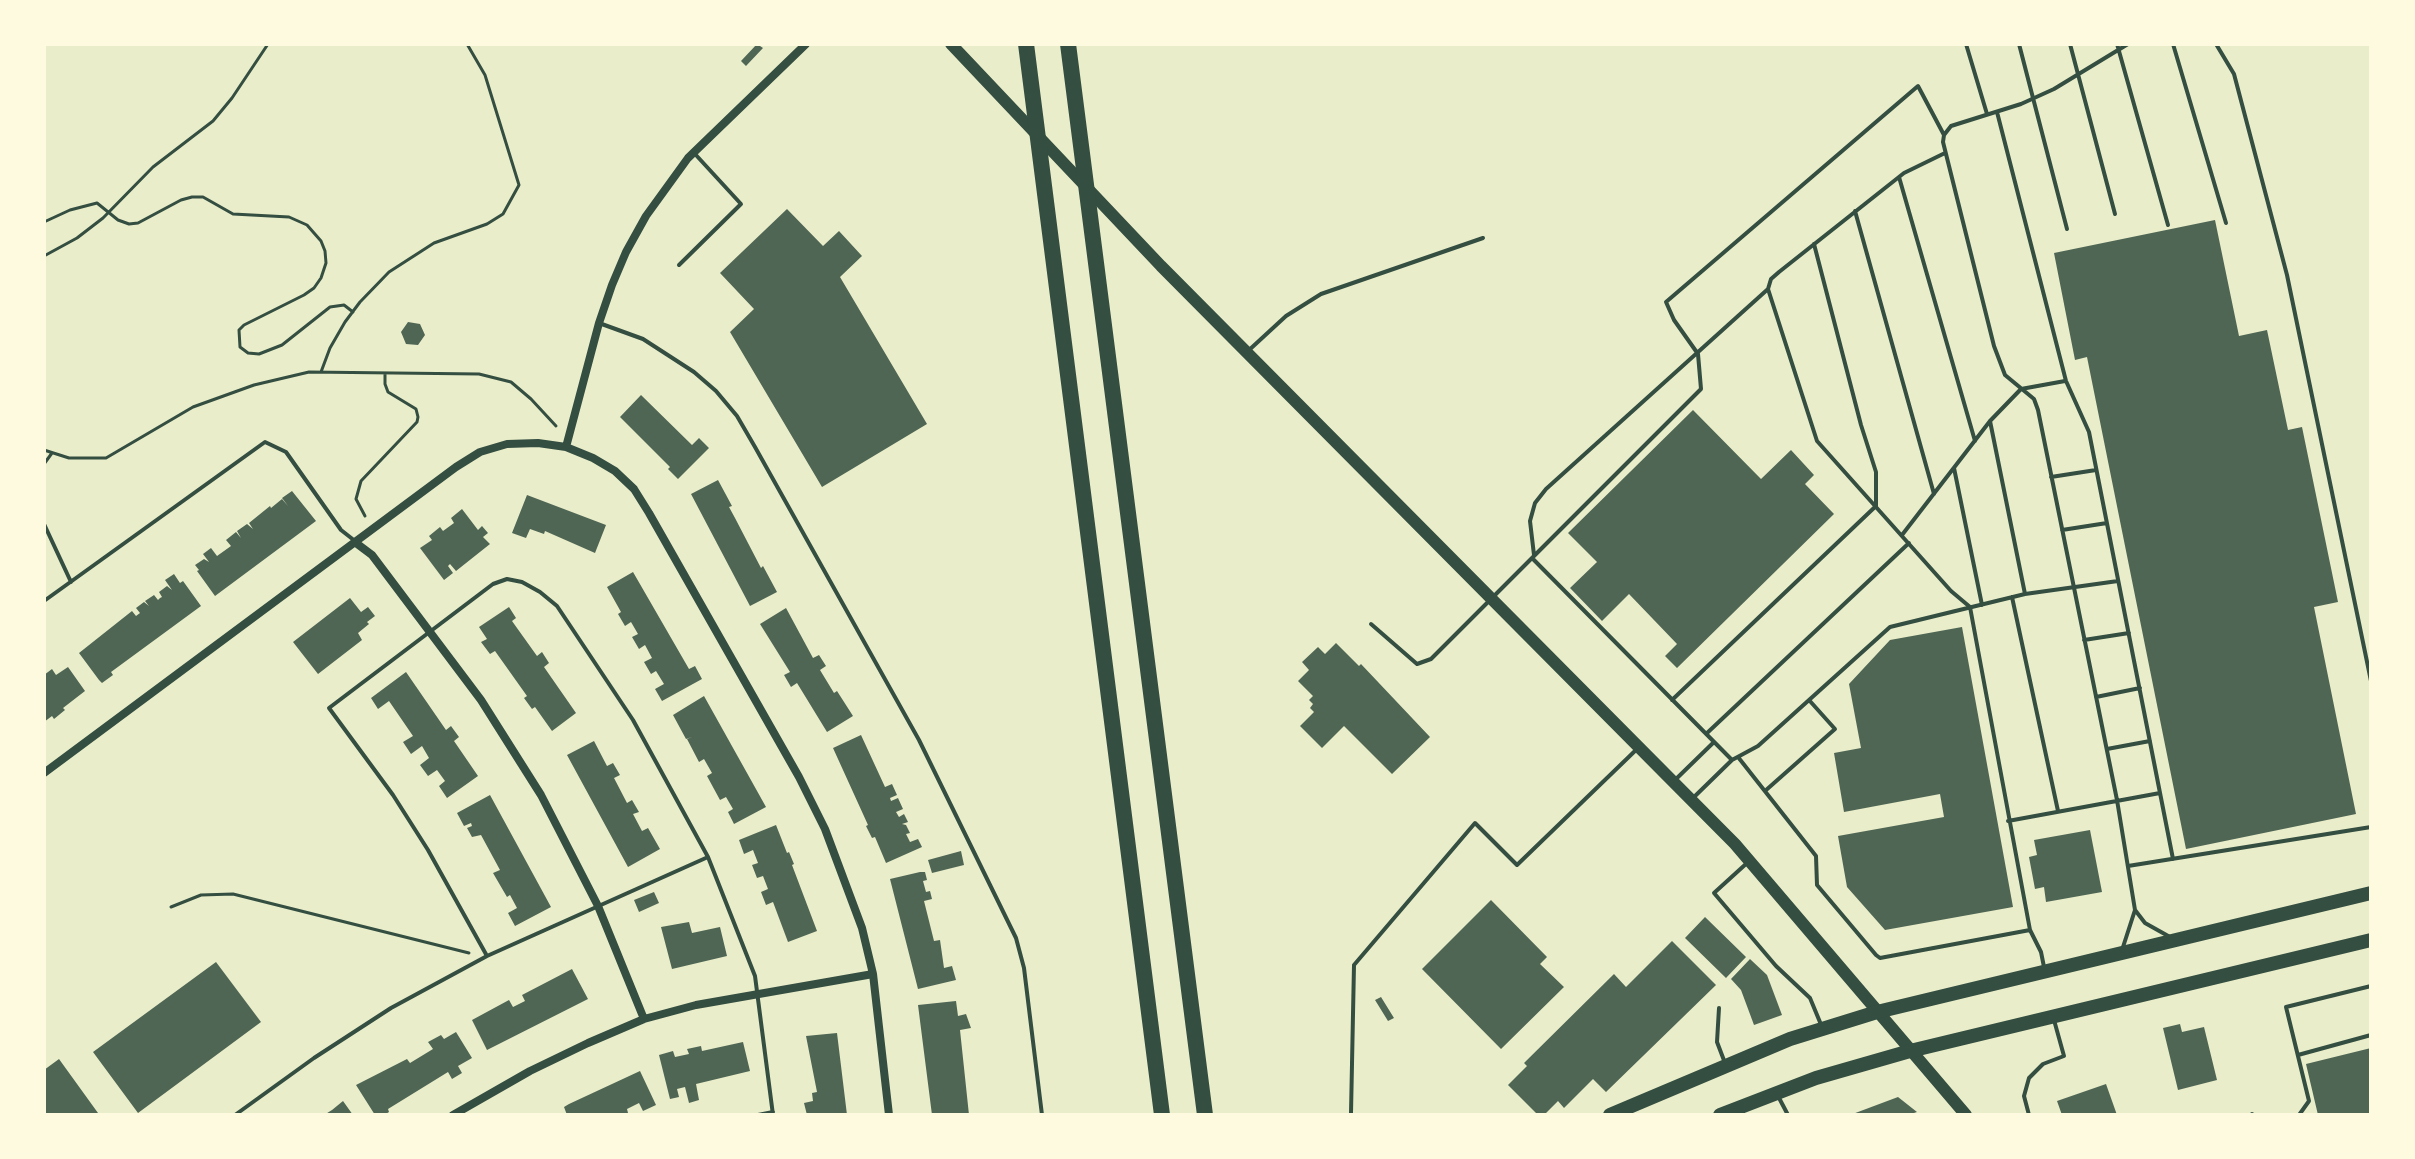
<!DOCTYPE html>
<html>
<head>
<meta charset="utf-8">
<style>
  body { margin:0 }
  #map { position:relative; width:2415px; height:1159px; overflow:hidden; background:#e9edc9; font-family:"DejaVu Sans",sans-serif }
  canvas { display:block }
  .frame { position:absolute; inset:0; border:46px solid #fefae0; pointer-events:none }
</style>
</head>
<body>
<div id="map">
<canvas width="2415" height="1159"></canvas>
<div class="frame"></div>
</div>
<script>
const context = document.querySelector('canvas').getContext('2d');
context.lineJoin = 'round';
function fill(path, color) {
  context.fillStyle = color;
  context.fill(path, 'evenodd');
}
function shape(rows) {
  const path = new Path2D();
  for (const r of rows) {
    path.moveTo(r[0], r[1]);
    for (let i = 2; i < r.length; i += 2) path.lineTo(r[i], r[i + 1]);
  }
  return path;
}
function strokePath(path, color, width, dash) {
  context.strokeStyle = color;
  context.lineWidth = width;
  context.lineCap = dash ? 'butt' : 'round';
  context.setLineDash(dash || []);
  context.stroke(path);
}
const building = shape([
  [757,44,763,48,746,66,741,61],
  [787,209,823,246,839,231,862,256,840,277,927,424,822,487,730,332,754,309,720,273],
  [2215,220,2239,336,2267,330,2288,430,2302,427,2338,602,2314,607,2356,814,2186,849,2087,357,2075,360,2054,253],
  [408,322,420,324,425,335,418,345,406,344,401,332],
  [641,395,692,445,699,438,709,448,678,479,668,469,670,467,620,417],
  [1693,410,1761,479,1791,450,1814,475,1805,484,1834,514,1677,668,1665,656,1677,644,1629,594,1602,621,1570,588,1597,562,1568,533],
  [718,480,732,506,729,507,735,518,761,568,763,566,777,592,750,606,691,494],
  [292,491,316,521,215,596,197,571,199,570,195,565,204,559,209,562,203,554,211,548,217,556,231,546,226,540,236,532,241,538,237,531,247,524,253,529,249,523,270,506,271,508,282,499,288,506,282,498],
  [527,495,606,525,595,553,545,531,544,534,530,529,526,538,512,533],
  [462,509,478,530,482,526,488,533,483,537,490,544,456,571,450,564,448,566,453,573,444,580,420,548,432,540,429,536,440,527,443,531,454,523,451,518],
  [633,572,689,669,695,666,702,679,662,701,655,689,664,684,656,671,651,674,644,662,652,658,645,645,639,649,632,637,638,634,631,622,625,626,618,614,621,612,607,587],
  [174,574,180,583,183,581,201,606,111,672,113,675,102,683,99,680,79,653,132,611,136,616,140,613,136,608,144,602,149,606,145,601,154,595,158,600,160,598,162,597,159,592,167,586,172,590,165,580],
  [350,598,361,612,368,607,375,616,367,622,369,624,358,633,362,640,318,674,293,642],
  [509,607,516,618,512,621,537,656,542,652,549,663,544,667,576,713,552,731,535,707,532,709,524,698,527,696,495,651,490,654,481,642,487,639,479,627],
  [786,608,813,658,819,655,826,666,820,670,834,693,837,691,853,716,827,732,797,683,791,687,784,675,790,672,760,624],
  [1962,627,2013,907,1885,930,1847,887,1838,836,1944,817,1940,794,1844,812,1834,753,1861,748,1849,684,1890,640],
  [1336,643,1359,666,1361,664,1430,737,1392,774,1344,726,1322,748,1300,726,1314,712,1310,708,1313,704,1309,700,1313,696,1298,681,1309,670,1302,662,1318,647,1325,654],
  [68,667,85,691,63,708,65,710,54,719,52,716,44,722,44,675,52,669,56,675],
  [406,672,446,730,451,726,459,737,454,741,478,776,447,798,439,786,445,781,437,770,428,776,420,765,429,758,422,746,411,754,403,742,413,736,389,701,378,709,371,698],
  [704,696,766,807,734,824,728,812,733,809,726,797,720,800,707,776,712,773,704,759,699,762,687,739,692,737,686,739,673,715],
  [861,735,885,787,892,784,897,795,890,798,891,801,898,798,903,809,896,812,899,817,904,814,908,822,902,824,906,825,910,833,906,834,910,842,918,839,922,847,886,863,875,837,872,838,866,826,868,825,833,748],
  [594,741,607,766,613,763,620,775,614,778,627,803,632,800,639,812,633,814,642,831,648,828,660,849,628,867,567,755],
  [490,795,551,907,515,926,508,913,517,908,510,895,507,897,493,873,500,870,481,835,472,837,467,828,472,826,471,823,464,826,457,813],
  [776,825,787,853,789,852,794,864,792,865,817,931,788,942,773,902,766,905,761,892,768,889,763,876,757,878,752,865,758,863,753,850,744,854,739,840],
  [2090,830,2102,892,2046,902,2044,887,2035,889,2029,857,2037,855,2034,840],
  [961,851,964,865,932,873,928,860],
  [920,872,925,872,927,880,923,881,926,892,930,891,932,899,924,901,934,941,940,940,944,968,952,966,956,980,918,989,890,879],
  [654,892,659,903,639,912,634,900],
  [1491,900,1547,957,1540,964,1564,987,1501,1049,1422,969],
  [1705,917,1746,957,1726,978,1685,938],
  [689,922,692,933,720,927,727,956,672,969,661,927],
  [1672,941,1716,985,1606,1092,1593,1079,1564,1108,1558,1101,1544,1115,1538,1115,1508,1085,1527,1066,1524,1063,1614,974,1626,987],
  [1750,959,1767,975,1782,1015,1754,1025,1741,990,1731,979],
  [216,962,261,1022,138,1113,93,1052],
  [572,969,588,999,487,1050,472,1020,509,1000,513,1007,525,1001,522,995],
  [1381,997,1394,1018,1388,1021,1375,1000],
  [956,1001,958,1016,966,1014,971,1028,960,1030,969,1115,932,1115,918,1005],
  [2180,1024,2182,1032,2204,1027,2217,1080,2178,1090,2163,1028],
  [456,1032,472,1058,458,1066,462,1073,452,1079,448,1072,388,1109,389,1112,384,1115,375,1115,356,1085,407,1059,410,1063,433,1049,428,1042,441,1035,444,1039],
  [837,1033,847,1115,807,1115,804,1103,813,1101,812,1093,817,1092,806,1036],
  [743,1042,750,1071,696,1084,699,1100,689,1103,685,1087,677,1089,679,1097,670,1099,659,1055,673,1051,675,1057,689,1054,687,1049,701,1046,702,1051],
  [2371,1048,2371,1115,2318,1115,2306,1064],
  [59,1059,98,1113,95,1115,44,1115,44,1070],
  [640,1071,656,1105,643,1111,639,1103,627,1109,628,1113,625,1115,567,1115,564,1107,569,1104],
  [2106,1084,2117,1115,2062,1115,2057,1101],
  [1898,1097,1917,1112,1908,1115,1850,1115],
  [343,1101,353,1115,324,1115,332,1110]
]);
const path = shape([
  [44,222,70,210,97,203,118,220,129,224,138,223,181,200,192,197,203,197,233,214,289,217,307,225,321,241,325,251,326,263,321,278,314,288,304,295,244,325,239,330,240,347,248,353,259,354,282,345,330,307,344,305,353,312],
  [44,256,77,238,103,218,153,167,213,121,232,98,268,44],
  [321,372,330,348,345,322,360,302,389,272,434,243,487,224,503,214,519,185,485,75,467,44],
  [44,450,69,458,106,458,193,407,254,385,309,372,479,374,511,382,531,399,556,426],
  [44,464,52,453],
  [365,516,356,499,361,481,417,422,418,417,416,409,388,392,385,384,385,373],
  [171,907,201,895,233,894,469,953]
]);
const service = shape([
  [1966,44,1987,114],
  [2019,44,2067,229],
  [2070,44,2115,214],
  [2117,44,2168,225],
  [2173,44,2226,223],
  [2216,44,2234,74,2287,275,2371,681],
  [1997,112,2066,381,2089,432,2173,859],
  [1945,153,1904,173,1779,272,1771,279,1768,289,1817,441,1951,591,1970,607,2030,930,2041,952,2044,967],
  [1899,177,1975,441],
  [1855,211,1934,494],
  [679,265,741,204,695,154],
  [599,323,643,339,694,372,716,391,737,416,755,447,919,740,1016,938,1024,968,1042,1115],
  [1248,351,1286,316,1321,294,1483,238],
  [1990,421,2025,594],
  [1954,468,1982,605],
  [2051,477,2096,470],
  [44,524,71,582],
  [2062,530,2107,523],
  [1902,535,1990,421,2021,389,2065,381],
  [1534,555,1530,521,1535,503,1546,489,1768,289],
  [1532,558,1732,760],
  [2012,597,2058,811],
  [44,601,265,442,286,452,341,530,355,541],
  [1371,624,1417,664,1431,659,1701,389,1698,354,1674,320,1666,302,1918,86,1944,135],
  [2084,640,2129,633],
  [2096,697,2140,688],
  [1672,700,1876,506,1876,472,1861,425,1814,244],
  [1706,734,1909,543],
  [2107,749,2150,741],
  [1738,757,1816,856,1817,885,1876,955,1880,958,2030,930],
  [1675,780,1714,742],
  [1765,791,1835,729,1809,700],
  [1692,799,1732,760,1758,746,1890,627,2025,594,2118,581],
  [2008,821,2160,793],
  [1747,863,1714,893,1776,966,1810,998,1822,1027],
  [2128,866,2371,827],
  [2135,910,2145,923,2170,937],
  [2123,947,2135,910,2117,800,2038,410,2034,399,2005,375,1994,346,1943,142,1944,135,1951,126,2021,104,2054,89,2128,44],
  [487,956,428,850,393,795,329,708,493,584,507,579,522,582,540,592,557,606,633,720,708,857,755,976,773,1115],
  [1719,1008,1717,1042,1725,1063],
  [2298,1055,2371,1035],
  [1778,1096,1788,1115],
  [1351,1113,1354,965,1475,823,1517,865,1637,749],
  [2252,1114,2253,1115],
  [235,1115,314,1058,391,1008,487,956,708,857],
  [758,1115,773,1112],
  [2029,1115,2024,1096,2029,1078,2043,1064,2064,1056,2054,1020],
  [2299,1115,2309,1101,2286,1007,2371,986]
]);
const minor = shape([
  [566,447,599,323,612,285,626,252,646,216,688,158,806,44],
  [356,543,372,555,481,700,541,795,598,906,644,1019],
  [44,773,456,467,480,452,507,444,538,443,566,447,593,458,615,471,634,489,649,513,799,777,825,829,862,928,873,974,889,1115],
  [453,1115,530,1071,588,1043,644,1019,696,1005,873,974]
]);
const secondary = shape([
  [951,44,1161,266,1735,844,1966,1115]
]);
const primary = shape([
  [1610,1115,1790,1039,1877,1012,2371,893],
  [1720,1115,1816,1078,1910,1051,2371,940]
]);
const motorway = shape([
  [1026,44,1162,1115],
  [1068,44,1205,1115]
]);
fill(building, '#4f6655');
strokePath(path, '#344e41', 3);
strokePath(service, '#344e41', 4);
strokePath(minor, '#344e41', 8);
strokePath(secondary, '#344e41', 12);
strokePath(primary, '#344e41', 14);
strokePath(motorway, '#344e41', 16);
</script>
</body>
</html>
